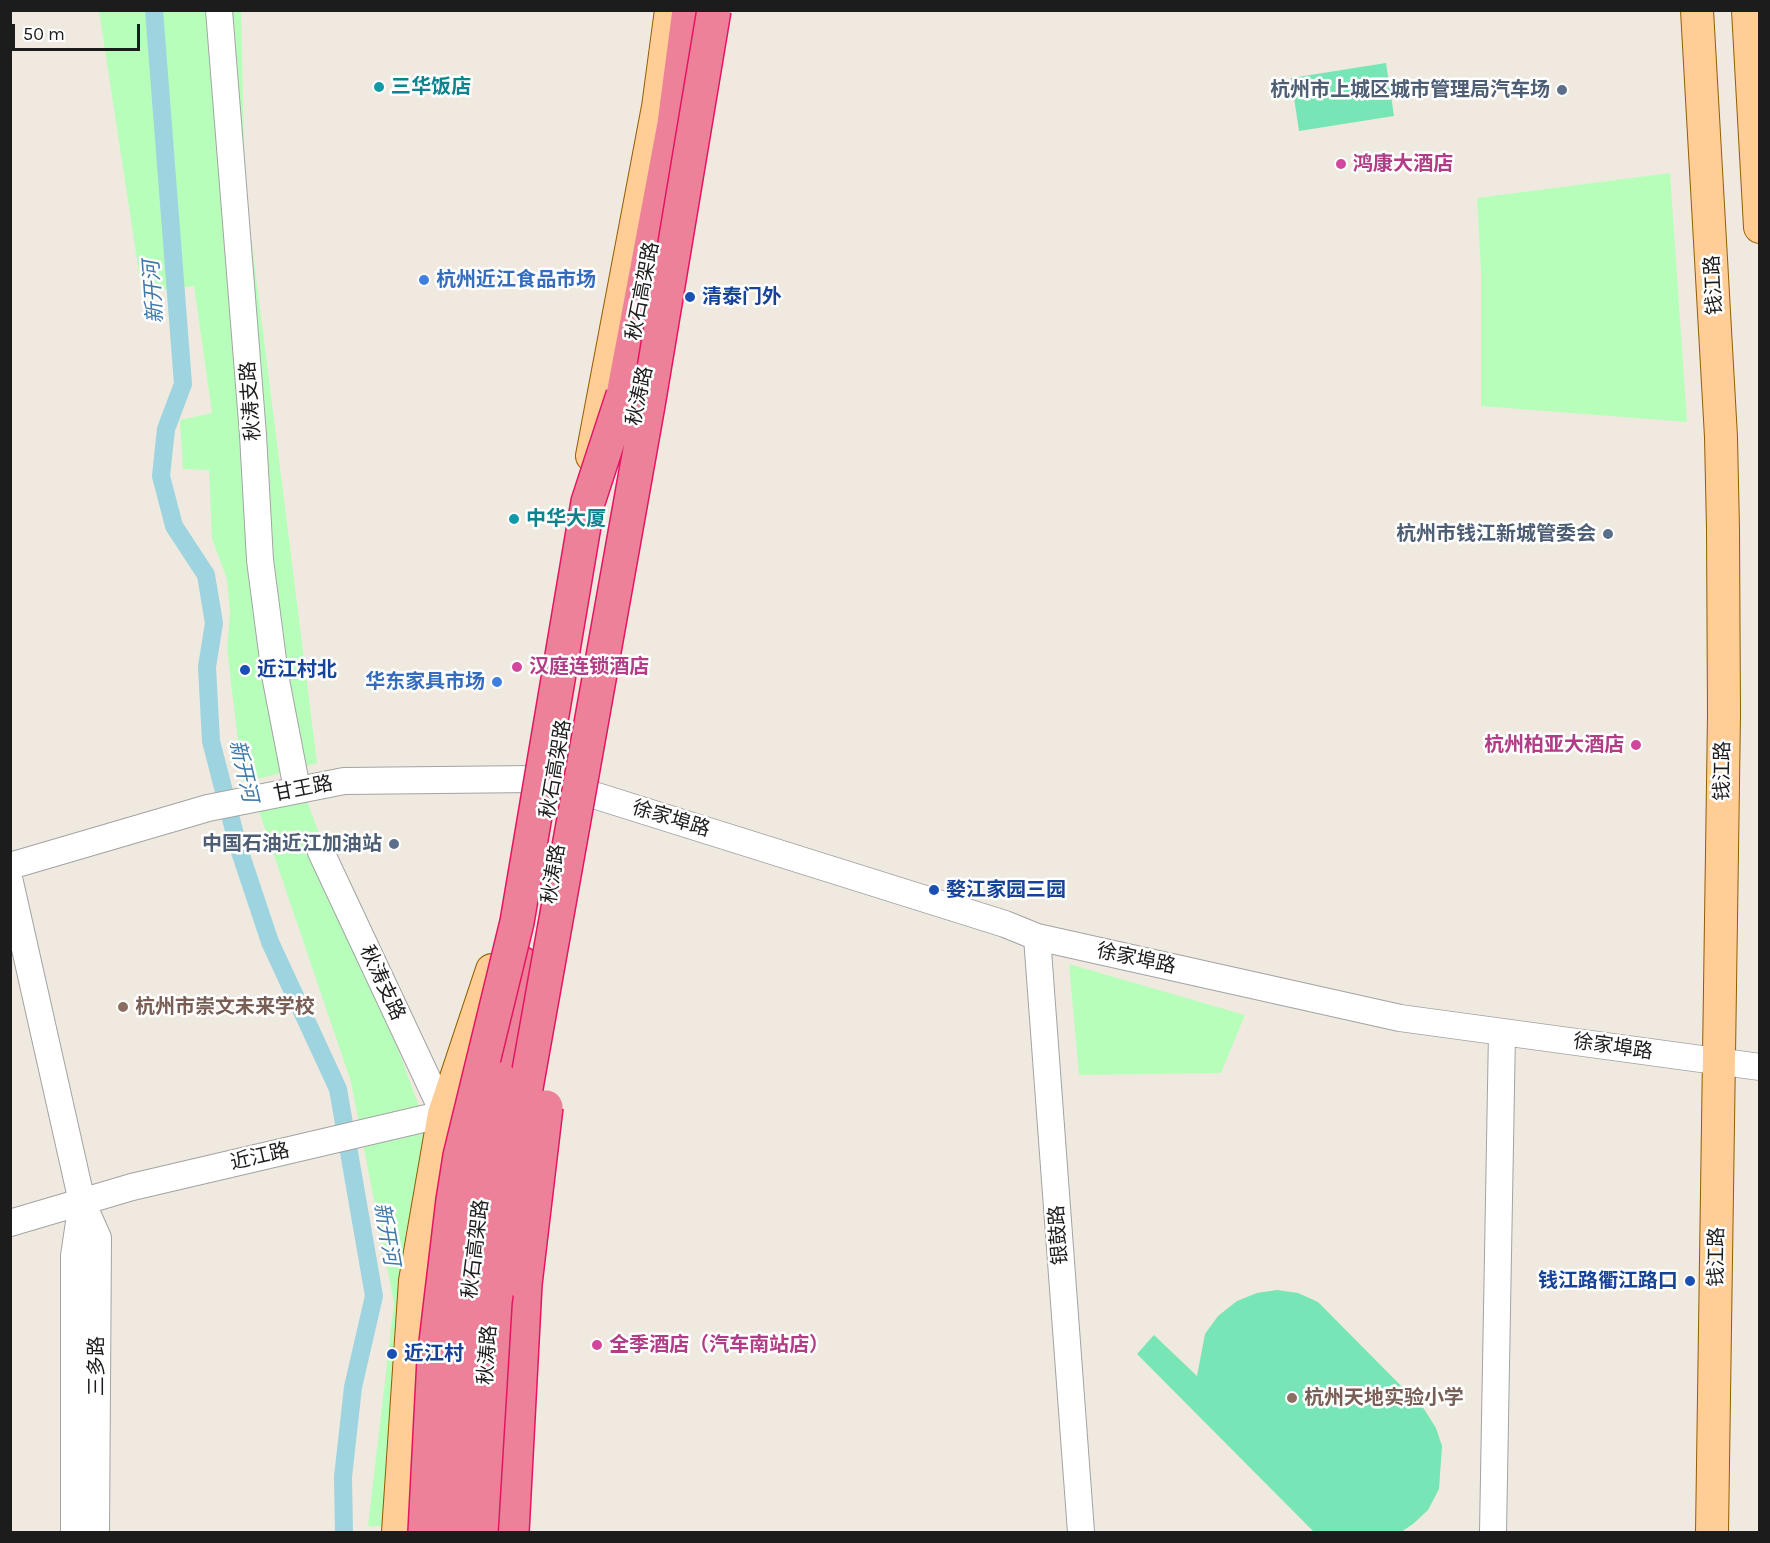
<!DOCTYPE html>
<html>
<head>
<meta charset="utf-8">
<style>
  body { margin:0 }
  #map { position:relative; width:1770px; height:1543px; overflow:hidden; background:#efe9e0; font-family:Karla,sans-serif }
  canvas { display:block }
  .frame { position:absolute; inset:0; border:12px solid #1c1c1c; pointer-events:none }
  .scale { position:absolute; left:12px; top:24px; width:128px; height:27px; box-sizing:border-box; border:3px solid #1c1c1c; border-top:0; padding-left:8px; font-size:18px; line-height:21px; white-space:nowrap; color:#1c1c1c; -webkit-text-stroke:4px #fff; paint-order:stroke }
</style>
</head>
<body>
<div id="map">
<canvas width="1770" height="1543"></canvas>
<div class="frame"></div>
<div class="scale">50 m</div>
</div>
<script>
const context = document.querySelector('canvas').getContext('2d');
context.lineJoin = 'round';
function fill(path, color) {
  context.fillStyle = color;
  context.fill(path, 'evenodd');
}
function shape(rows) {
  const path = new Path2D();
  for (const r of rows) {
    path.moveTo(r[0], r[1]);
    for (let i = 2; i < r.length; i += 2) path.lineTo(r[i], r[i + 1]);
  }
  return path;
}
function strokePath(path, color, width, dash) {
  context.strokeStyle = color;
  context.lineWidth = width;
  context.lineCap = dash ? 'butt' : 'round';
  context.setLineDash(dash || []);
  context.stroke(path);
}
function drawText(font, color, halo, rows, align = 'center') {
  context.font = font + ' Karla,"Noto Sans SC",sans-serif';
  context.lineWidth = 5;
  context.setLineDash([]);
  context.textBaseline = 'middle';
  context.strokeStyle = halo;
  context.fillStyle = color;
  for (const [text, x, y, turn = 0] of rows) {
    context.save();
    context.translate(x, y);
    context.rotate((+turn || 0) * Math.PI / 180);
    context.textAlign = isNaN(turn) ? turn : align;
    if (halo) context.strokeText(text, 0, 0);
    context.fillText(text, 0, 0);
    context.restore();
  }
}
const park = shape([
  [99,11,241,11,245,188,317,763,243,783,227,649,230,613,227,579,212,539,209,470,183,469,180,420,212,413,194,286,142,292],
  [1670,173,1687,422,1481,406,1481,271,1477,198],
  [306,798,420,1109,454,1224,442,1527,368,1526,394,1303,351,1082,259,811],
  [1069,964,1245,1015,1221,1073,1079,1075]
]);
const pitch = shape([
  [1386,63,1394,116,1299,131,1291,78],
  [1277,1290,1298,1293,1318,1302,1424,1409,1436,1428,1442,1446,1439,1489,1428,1510,1413,1524,1401,1532,1314,1532,1137,1354,1154,1335,1197,1376,1205,1334,1218,1316,1237,1301,1257,1293]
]);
const canal = shape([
  [154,10,183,384,166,429,161,476,174,526,206,575,214,623,207,667,211,741,238,846,270,942,338,1089,374,1296,353,1387,343,1477,344,1532]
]);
const minor = shape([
  [219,10,253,435,260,560,275,675,297,789],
  [568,787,1005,924,1037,937,1400,1018,1760,1067],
  [321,852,444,1114],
  [10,866,208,808,344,781,534,779],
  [10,882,82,1202,98,1238,96,1532],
  [1037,937,1081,1532],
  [10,1223,132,1187,444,1114,461,1117],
  [74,1532,74,1256,82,1202],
  [1493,1532,1502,1032]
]);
const major = shape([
  [1697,10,1721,437,1723,529,1724,715,1712,1532],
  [1748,10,1760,227],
  [592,456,658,107,671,10],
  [398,1532,415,1281,444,1114,492,970]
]);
const highway = shape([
  [618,422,674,124,689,10],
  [500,1079,521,963],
  [512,1532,525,1284]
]);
const highwayBridge = shape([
  [525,1284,546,1107],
  [425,1532,434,1359,453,1200,460,1156,517,922,588,502,623,395],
  [456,1532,463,1360,477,1229,500,1079],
  [481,1532,495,1302,514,1162,527,1082,648,405,714,10]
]);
const markers = [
  [379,87,6,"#0f9aa8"],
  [1562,90,6,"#5c6f8a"],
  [1341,164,6,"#d1479c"],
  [424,280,6,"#3f7fe0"],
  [690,297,6,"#1a4fb4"],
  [514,519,6,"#0f9aa8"],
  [1608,534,6,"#5c6f8a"],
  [517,667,6,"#d1479c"],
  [245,670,6,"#1a4fb4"],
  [497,682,6,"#3f7fe0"],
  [1636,745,6,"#d1479c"],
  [394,844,6,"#5c6f8a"],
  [934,890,6,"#1a4fb4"],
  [123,1007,6,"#8d6e63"],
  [1690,1281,6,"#1a4fb4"],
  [597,1345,6,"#d1479c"],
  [392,1354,6,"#1a4fb4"],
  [1292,1398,6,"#8d6e63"]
];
const cultureNames = [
  ["三华饭店",391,87],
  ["中华大厦",526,519]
];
const serviceNames = [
  ["杭州市上城区城市管理局汽车场",1550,90],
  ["杭州市钱江新城管委会",1596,534],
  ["中国石油近江加油站",382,844]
];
const hotelNames = [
  ["鸿康大酒店",1353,164],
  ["汉庭连锁酒店",529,667],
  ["杭州柏亚大酒店",1624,745,"right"],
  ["全季酒店（汽车南站店）",609,1345]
];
const shopNames = [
  ["杭州近江食品市场",436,280],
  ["华东家具市场",485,682,"right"]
];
const streetNames = [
  ["钱江路",1714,285,-93],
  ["秋石高架路",643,291,-79],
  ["秋涛路",640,396,-78],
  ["秋涛支路",251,401,-94],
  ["秋石高架路",556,769,-80],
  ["钱江路",1723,771,-89],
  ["甘王路",303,789,-11],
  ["徐家埠路",671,819,17],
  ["秋涛路",554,874,-81],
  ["徐家埠路",1136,959,12],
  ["秋涛支路",382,983,65],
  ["徐家埠路",1613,1047,8],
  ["近江路",260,1157,-13],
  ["银鼓路",1059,1235,-94],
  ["秋石高架路",476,1249,-83],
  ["钱江路",1717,1257,-89],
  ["秋涛路",488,1355,-86],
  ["三多路",97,1366,-90]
];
const transitNames = [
  ["清泰门外",702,297],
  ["近江村北",257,670],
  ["婺江家园三园",946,890],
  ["钱江路衢江路口",1678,1281,"right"],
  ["近江村",404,1354]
];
const educationNames = [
  ["杭州市崇文未来学校",135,1007],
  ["杭州天地实验小学",1304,1398]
];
const waterNames = [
  ["新开河",154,292,-94],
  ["新开河",243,771,77],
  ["新开河",386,1234,80]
];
fill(park, '#b8febb');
fill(pitch, '#77e5b6');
strokePath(canal, '#9dd4e0', 18);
strokePath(minor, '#a3a3a3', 28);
strokePath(major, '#945d00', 34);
strokePath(highway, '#e51564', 36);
strokePath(minor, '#fff', 26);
strokePath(major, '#ffcd95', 32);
strokePath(highway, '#ed8199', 33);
strokePath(highwayBridge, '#e51564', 36, []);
strokePath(highwayBridge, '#ed8199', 33);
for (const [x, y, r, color] of markers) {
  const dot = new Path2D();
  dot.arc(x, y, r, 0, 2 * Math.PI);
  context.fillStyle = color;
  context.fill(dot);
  strokePath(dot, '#fff', 2);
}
drawText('bold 20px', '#0d838f', '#fff', cultureNames, 'left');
drawText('bold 20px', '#4e5e75', '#fff', serviceNames, 'right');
drawText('bold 20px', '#b23c85', '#fff', hotelNames, 'left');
drawText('bold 20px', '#366cbe', '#fff', shopNames, 'left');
drawText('20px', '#1c1c1c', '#fff', streetNames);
drawText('bold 20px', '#164399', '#fff', transitNames, 'left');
drawText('bold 20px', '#785e54', '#fff', educationNames, 'left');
drawText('italic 21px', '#3f79ab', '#fff', waterNames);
</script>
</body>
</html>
